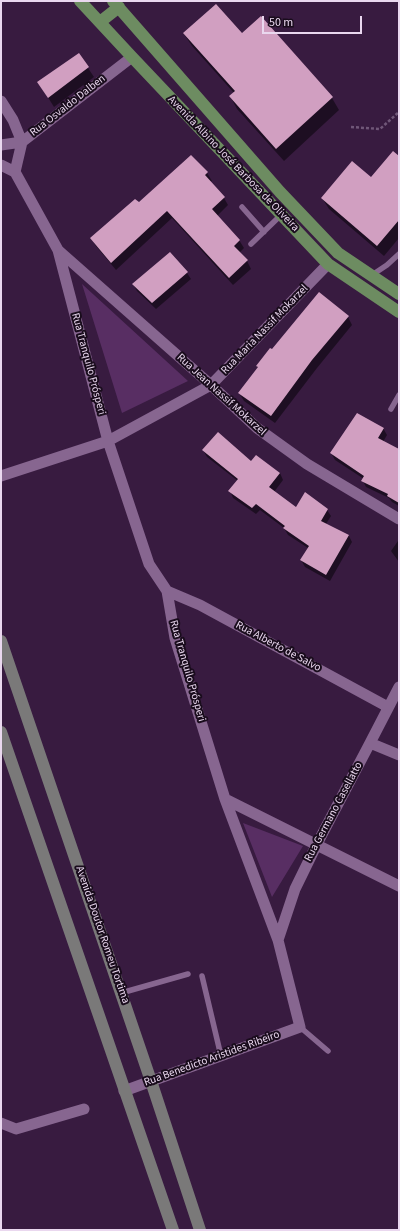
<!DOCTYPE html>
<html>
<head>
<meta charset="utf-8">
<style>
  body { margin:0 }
  #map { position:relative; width:400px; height:1231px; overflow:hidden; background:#381b40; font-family:"Source Sans 3",sans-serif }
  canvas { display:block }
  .frame { position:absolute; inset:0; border:2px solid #ead8ef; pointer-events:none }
  .scale { position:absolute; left:262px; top:16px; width:100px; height:18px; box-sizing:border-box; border:2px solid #ead8ef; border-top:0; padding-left:5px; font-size:12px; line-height:14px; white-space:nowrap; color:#ead8ef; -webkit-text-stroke:3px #190c1c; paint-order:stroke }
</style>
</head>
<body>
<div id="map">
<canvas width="400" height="1231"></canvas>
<div class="frame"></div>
<div class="scale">50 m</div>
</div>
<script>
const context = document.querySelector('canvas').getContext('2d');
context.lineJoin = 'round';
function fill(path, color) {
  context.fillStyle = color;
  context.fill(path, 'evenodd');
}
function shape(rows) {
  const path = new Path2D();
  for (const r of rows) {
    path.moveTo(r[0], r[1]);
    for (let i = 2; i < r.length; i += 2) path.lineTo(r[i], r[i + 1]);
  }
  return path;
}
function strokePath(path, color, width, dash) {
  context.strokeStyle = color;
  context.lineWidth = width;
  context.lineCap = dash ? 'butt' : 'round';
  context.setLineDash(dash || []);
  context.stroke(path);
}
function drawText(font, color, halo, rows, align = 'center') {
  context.font = font + ' "Source Sans 3",sans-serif';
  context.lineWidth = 4;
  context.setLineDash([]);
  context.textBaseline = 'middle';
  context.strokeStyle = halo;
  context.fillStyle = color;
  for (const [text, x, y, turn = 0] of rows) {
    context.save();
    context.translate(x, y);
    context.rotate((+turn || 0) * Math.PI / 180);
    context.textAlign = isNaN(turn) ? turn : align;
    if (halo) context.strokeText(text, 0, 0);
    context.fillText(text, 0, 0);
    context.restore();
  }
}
const green = shape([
  [82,284,188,381,122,413],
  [243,823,303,846,272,897]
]);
const shadow = shape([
  [261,17,332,98,339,110,284,161,237,109,230,96,234,93,192,46,184,34,242,35],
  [88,68,94,77,54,107,44,91],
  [191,156,207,173,212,181,210,182,224,198,228,205,217,216,239,240,244,248,239,253,247,261,251,269,233,285,172,218,116,270,96,246,91,238,139,204],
  [399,157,399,238,384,256,329,209,322,198,371,178],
  [170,253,187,273,191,279,156,309,137,291,133,284],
  [348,317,352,325,317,368,275,423,244,401,239,393,259,368,257,366,273,351],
  [383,428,387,435,383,442,399,450,399,506,392,502,389,498,366,487,363,481,364,479,335,460,331,453],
  [203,450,251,463,280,473,283,480,274,492,297,508,327,510,331,516,326,524,349,536,352,542,330,581,305,567,301,560,308,548,288,535,284,528,260,510,256,514,233,498,230,491,238,481,207,457],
  [398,541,399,542,399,562,391,551]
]);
const building = shape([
  [216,4,242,33,261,16,333,97,276,149,229,96,235,91,183,33],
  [79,53,89,67,48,98,37,82],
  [393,151,399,156,399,220,377,246,321,198,352,161,371,177],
  [191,155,208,172,205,175,225,197,212,209,240,240,234,246,248,260,229,278,167,211,111,263,90,238,135,199,139,202],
  [170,252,188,272,152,303,132,284],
  [319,292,349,316,312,360,271,416,238,393,258,367,256,366,270,348,272,349],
  [357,413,384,428,378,438,399,449,399,503,387,496,388,494,361,481,364,476,330,453],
  [218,432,251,461,256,455,280,473,269,487,296,507,305,492,328,509,321,521,349,535,326,575,300,560,309,546,283,528,285,526,256,504,252,508,228,491,238,479,202,450]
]);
const path = shape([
  [351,127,380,129,399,112]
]);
const service = shape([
  [242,207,264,232],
  [251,244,281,215],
  [372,275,387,265,399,254],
  [391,409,399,395],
  [202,976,221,1056],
  [121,993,188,974],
  [300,1027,328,1051]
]);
const minor = shape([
  [1,101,13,120,22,142,15,172],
  [1,145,22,142,132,57],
  [1,165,15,172,58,250,108,441,149,564,167,591,175,638,225,799,278,940,300,1027,124,1091],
  [58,250,211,385,257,428,307,464,399,519],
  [1,476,108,441,211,385,328,264],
  [167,591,200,605,388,707],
  [370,743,399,755],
  [225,799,399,886],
  [278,940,295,889,317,844,370,743,399,687],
  [1,1123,16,1129,84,1109]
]);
const secondary = shape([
  [1,641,151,1081,200,1230],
  [1,732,173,1230]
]);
const primary = shape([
  [80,1,132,57,328,264,399,312],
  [113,1,280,192,338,253,399,294],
  [100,22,119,7]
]);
const streetNames = [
  ["Rua Osvaldo Dalben",68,106,-38],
  ["Avenida Albino José Barbosa de Oliveira",233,164,46],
  ["Rua Maria Nassif Mokarzel",265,330,-46],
  ["Rua Tranquilo Prósperi",88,364,75],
  ["Rua Jean Nassif Mokarzel",221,395,42],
  ["Rua Alberto de Salvo",278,647,28],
  ["Rua Tranquilo Prósperi",187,671,74],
  ["Rua Germano Casellatto",334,812,-62],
  ["Avenida Doutor Romeu Tortima",102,935,71],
  ["Rua Benedicto Aristides Ribeiro",212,1059,-20]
];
fill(green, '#582e63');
fill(shadow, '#0007');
fill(building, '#d19fc1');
strokePath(path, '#705778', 2.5, [3, 2]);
strokePath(service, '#876690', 5.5);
strokePath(minor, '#876690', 11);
strokePath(secondary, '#7a7979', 12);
strokePath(primary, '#6d8c61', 12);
drawText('11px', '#ead8ef', '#190c1c', streetNames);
</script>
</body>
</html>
